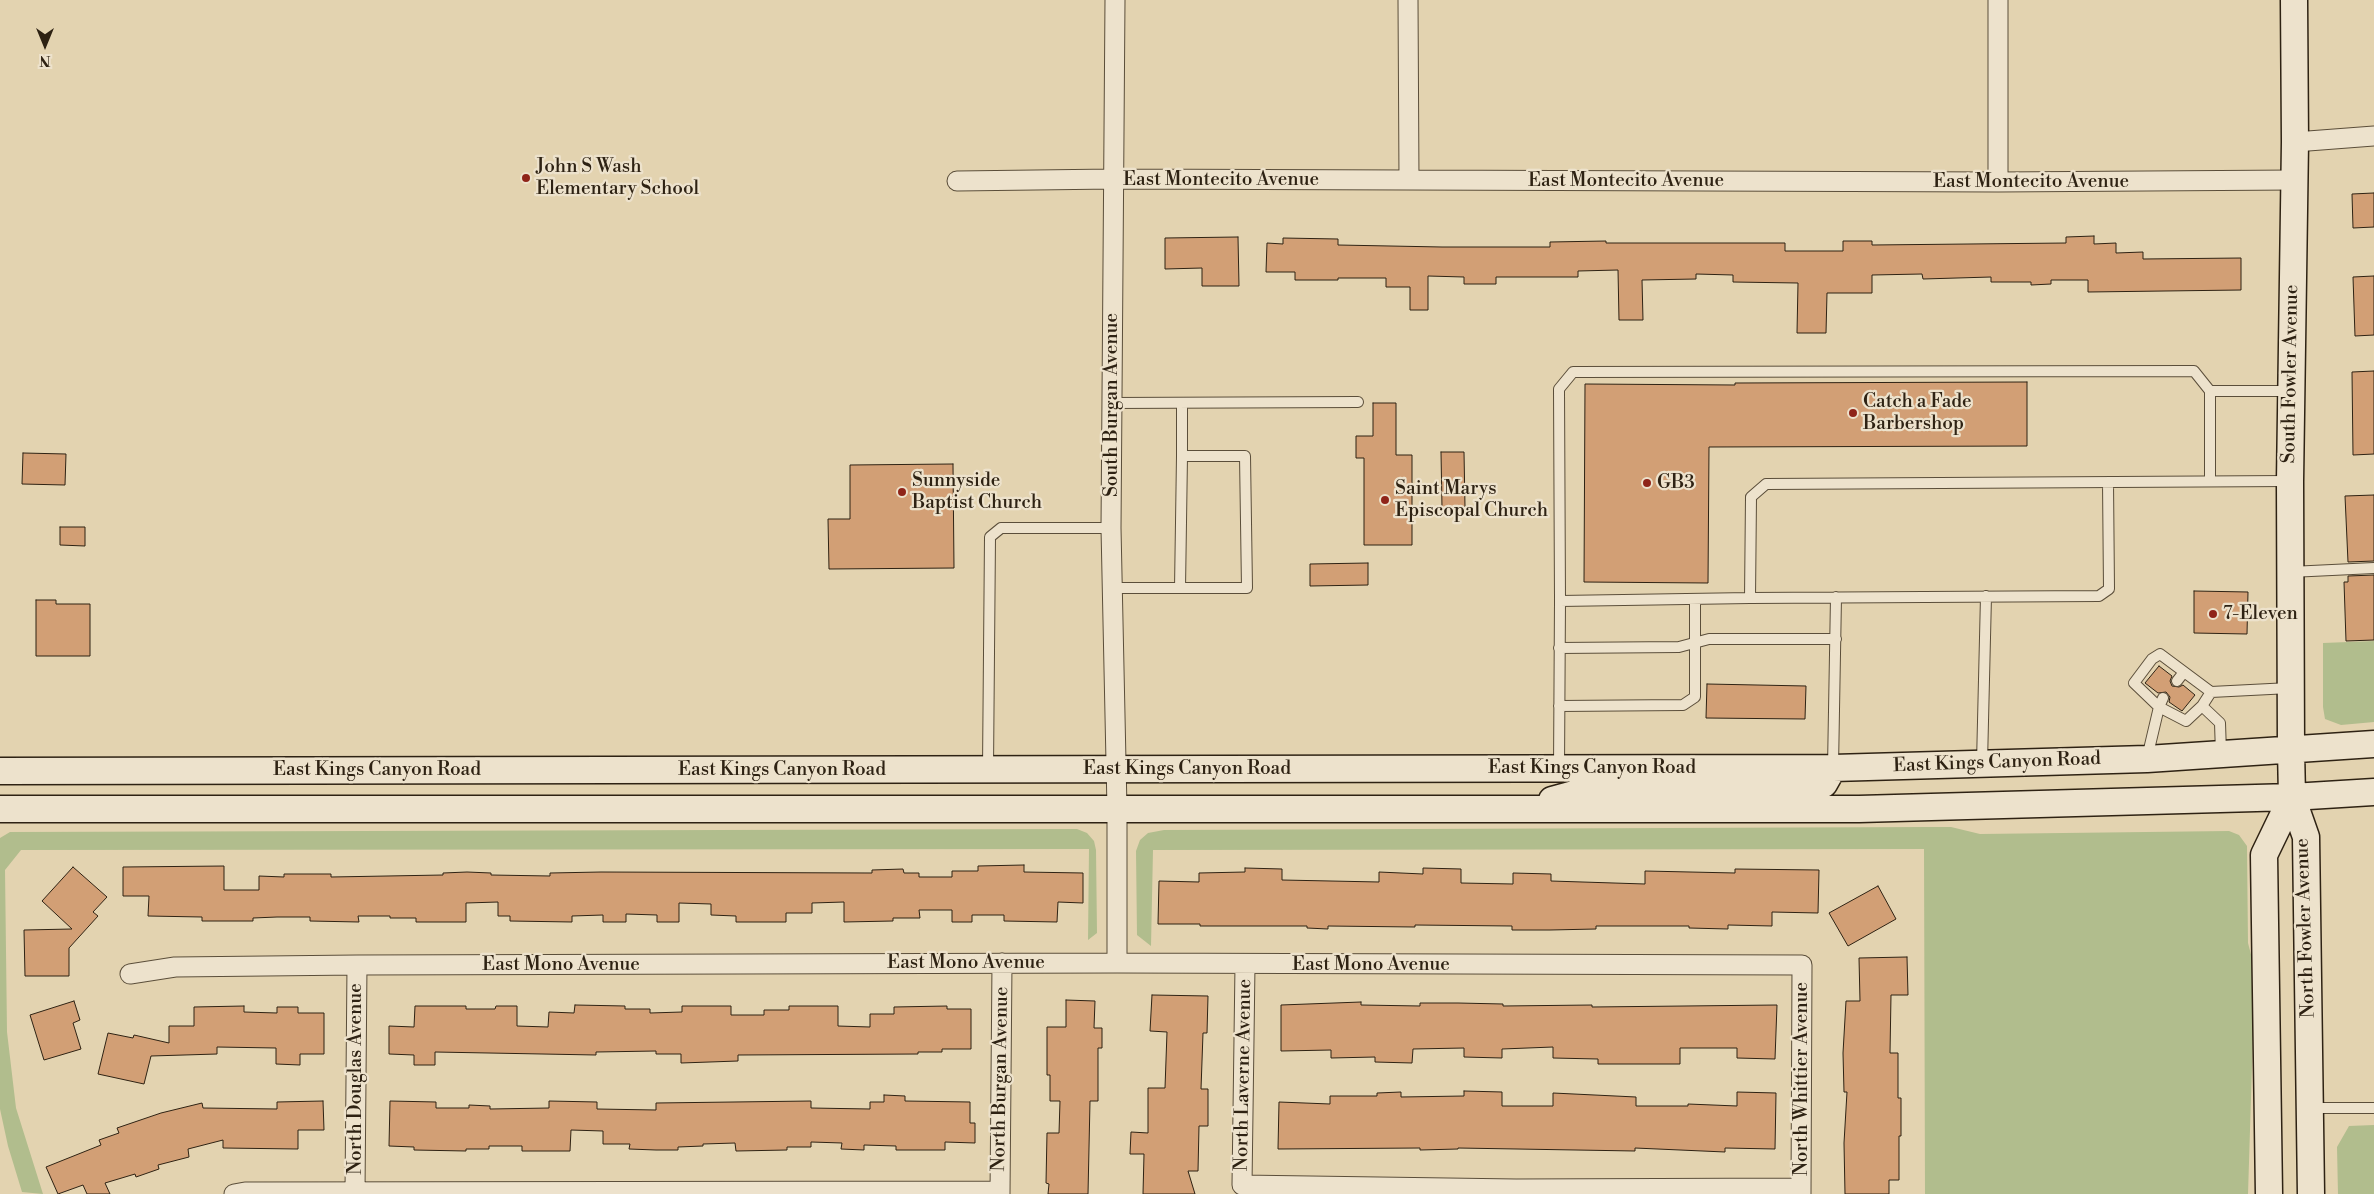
<!DOCTYPE html>
<html>
<head>
<meta charset="utf-8">
<style>
  body { margin:0 }
  #map { position:relative; width:2374px; height:1194px; overflow:hidden; background:#e3d3b0; font-family:"Libre Bodoni",serif }
  canvas { display:block }
  .north { position:absolute; left:20px; top:20px; width:50px; height:50px; -webkit-text-stroke:4px #ede2cc; paint-order:stroke; rotate:180deg; font-size:14px; font-weight:700; line-height:20px; text-align:center; color:#2e2213 }
  .north::after { content:''; display:block; margin:auto; width:18px; height:22px; background:#2e2213; clip-path:polygon(50% 0,100% 100%,50% 72%,0 100%) }
</style>
</head>
<body>
<div id="map">
<canvas width="2374" height="1194"></canvas>
<div class="north">N</div>
</div>
<script>
const context = document.querySelector('canvas').getContext('2d');
context.lineJoin = 'round';
function fill(path, color) {
  context.fillStyle = color;
  context.fill(path, 'evenodd');
}
function shape(rows) {
  const path = new Path2D();
  for (const r of rows) {
    path.moveTo(r[0], r[1]);
    for (let i = 2; i < r.length; i += 2) path.lineTo(r[i], r[i + 1]);
  }
  return path;
}
function strokePath(path, color, width, dash) {
  context.strokeStyle = color;
  context.lineWidth = width;
  context.lineCap = dash ? 'butt' : 'round';
  context.setLineDash(dash || []);
  context.stroke(path);
}
function drawText(font, color, halo, rows, align = 'center') {
  context.font = font + ' "Libre Bodoni",serif';
  context.lineWidth = 4.5;
  context.setLineDash([]);
  context.textBaseline = 'middle';
  context.strokeStyle = halo;
  context.fillStyle = color;
  for (const [text, x, y, turn = 0] of rows) {
    context.save();
    context.translate(x, y);
    context.rotate((+turn || 0) * Math.PI / 180);
    context.textAlign = isNaN(turn) ? turn : align;
    if (halo) context.strokeText(text, 0, 0);
    context.fillText(text, 0, 0);
    context.restore();
  }
}
const green = shape([
  [2374,641,2374,722,2341,725,2325,719,2323,707,2323,643],
  [1925,827,1951,827,1980,834,2229,831,2239,835,2247,846,2248,943,2255,970,2248,1194,1925,1194,1924,849,1153,850,1151,946,1137,935,1136,851,1140,840,1148,833,1164,830],
  [1077,829,1087,833,1094,841,1096,850,1097,933,1088,940,1089,849,21,850,5,870,7,1032,16,1108,43,1194,22,1192,8,1146,0,1109,0,838,10,832],
  [2374,1125,2374,1194,2338,1194,2337,1147,2349,1126]
]);
const building = shape([
  [2374,193,2374,227,2353,228,2352,194,2374,193],
  [2094,236,2094,244,2116,243,2116,253,2143,252,2143,259,2241,258,2241,290,2088,292,2088,280,2051,280,2051,284,2031,285,2031,282,1991,282,1991,277,1923,279,1922,274,1872,275,1872,293,1827,293,1826,333,1797,333,1798,283,1733,282,1733,275,1696,274,1696,279,1642,280,1643,320,1619,320,1618,270,1578,271,1578,277,1496,277,1496,284,1464,284,1464,277,1428,276,1428,310,1410,310,1410,287,1386,287,1386,278,1338,278,1338,280,1295,280,1295,272,1266,272,1267,243,1283,244,1283,238,1338,239,1338,245,1442,247,1550,247,1550,242,1606,241,1606,243,1785,243,1785,251,1843,251,1843,241,1872,241,1872,245,2066,243,2066,237,2094,236],
  [1238,237,1239,286,1202,286,1202,268,1165,269,1165,238,1238,237],
  [2374,276,2374,335,2355,336,2353,277,2374,276],
  [2374,371,2374,454,2353,455,2352,372,2374,371],
  [2027,382,2027,446,1709,447,1708,583,1584,582,1585,384,1735,385,1735,383,2027,382],
  [1373,403,1396,403,1396,455,1412,455,1412,545,1364,545,1364,458,1356,458,1356,436,1373,436,1373,403],
  [1441,452,1464,452,1465,507,1442,508,1441,452],
  [23,453,66,454,65,485,22,484,23,453],
  [953,464,954,568,829,569,828,519,850,519,850,465,953,464],
  [2374,495,2374,561,2348,562,2345,496,2374,495],
  [60,527,85,527,85,546,60,545,60,527],
  [1368,563,1368,585,1310,586,1310,564,1368,563],
  [2374,575,2374,640,2346,641,2344,582,2348,582,2348,576,2374,575],
  [2194,591,2248,592,2247,634,2194,633,2194,591],
  [36,600,56,600,56,604,90,604,90,656,36,656,36,600],
  [2159,666,2172,676,2170,681,2172,686,2179,687,2183,685,2195,695,2182,711,2169,702,2170,697,2166,692,2158,693,2145,683,2159,666],
  [1707,684,1806,686,1805,719,1706,718,1707,684],
  [1024,865,1024,872,1083,873,1083,903,1058,902,1057,922,1004,921,1004,915,972,915,972,922,952,922,952,910,919,910,920,918,893,918,893,921,844,922,844,902,812,903,812,913,786,913,786,922,736,922,736,916,711,915,711,904,679,903,679,922,657,922,657,915,626,914,626,922,603,922,603,915,572,916,572,922,510,921,510,916,498,916,498,902,466,903,466,922,416,922,416,918,390,918,390,916,358,916,359,922,310,921,310,917,277,917,253,918,253,921,202,921,202,917,148,916,149,896,123,896,123,867,224,866,224,890,259,890,259,876,284,877,284,874,331,874,331,877,443,875,443,873,467,872,491,873,491,875,550,876,550,873,601,872,872,873,872,870,903,869,904,873,919,873,919,877,952,877,952,871,978,871,978,866,1024,865],
  [73,867,107,897,93,912,98,916,69,948,69,976,25,976,24,930,72,929,42,901,73,867],
  [1245,868,1282,869,1282,880,1379,882,1379,872,1423,874,1423,868,1461,869,1461,883,1513,884,1513,873,1551,874,1551,881,1645,884,1645,871,1735,873,1735,869,1819,870,1818,913,1772,912,1772,926,1728,925,1728,929,1689,928,1689,926,1596,926,1596,929,1550,930,1512,930,1512,926,1415,925,1415,927,1328,926,1328,929,1307,928,1307,926,1200,926,1200,924,1158,924,1159,881,1199,882,1199,873,1245,872,1245,868],
  [1878,886,1896,919,1848,946,1829,913,1878,886],
  [1907,957,1908,995,1891,995,1890,1053,1898,1053,1898,1098,1901,1098,1901,1136,1899,1136,1899,1180,1889,1180,1889,1194,1845,1194,1844,1143,1847,1092,1844,1092,1843,1053,1846,1001,1860,1001,1859,958,1907,957],
  [1152,995,1208,996,1207,1033,1203,1033,1201,1089,1208,1089,1208,1126,1199,1126,1198,1171,1188,1171,1195,1194,1143,1194,1144,1154,1130,1154,1131,1132,1148,1133,1148,1088,1165,1088,1167,1032,1150,1031,1152,995],
  [1066,1000,1095,1001,1094,1028,1102,1028,1102,1048,1098,1048,1098,1101,1090,1101,1088,1194,1048,1194,1049,1184,1046,1183,1047,1133,1059,1133,1060,1101,1050,1101,1050,1075,1047,1075,1047,1027,1066,1027,1066,1000],
  [74,1001,80,1020,73,1023,81,1049,44,1060,30,1015,74,1001],
  [1361,1002,1361,1005,1420,1006,1420,1003,1458,1003,1503,1004,1503,1006,1592,1005,1592,1007,1777,1005,1775,1059,1737,1058,1737,1048,1680,1048,1680,1064,1598,1064,1598,1059,1553,1058,1553,1047,1502,1049,1502,1058,1464,1057,1464,1048,1413,1049,1412,1063,1375,1062,1375,1057,1331,1058,1331,1050,1281,1051,1281,1005,1361,1002],
  [575,1005,625,1006,625,1009,650,1009,650,1013,682,1012,682,1006,731,1006,731,1015,764,1015,764,1010,789,1010,789,1006,838,1006,838,1026,870,1027,870,1014,894,1014,894,1007,947,1006,947,1009,971,1009,971,1049,942,1049,942,1052,918,1052,918,1054,738,1055,738,1061,681,1063,681,1054,656,1054,656,1051,596,1052,596,1055,435,1052,435,1065,414,1065,414,1055,389,1054,389,1026,414,1027,415,1006,466,1006,466,1009,495,1009,496,1006,517,1006,517,1026,548,1027,549,1012,574,1013,575,1005],
  [244,1006,244,1012,277,1013,277,1007,298,1007,298,1013,324,1013,324,1054,300,1054,300,1065,276,1064,276,1048,217,1047,217,1054,151,1056,144,1084,98,1074,108,1033,133,1038,134,1035,169,1043,169,1026,194,1026,194,1007,244,1006],
  [1464,1091,1502,1092,1502,1106,1553,1106,1553,1093,1636,1097,1636,1106,1688,1106,1688,1104,1737,1106,1737,1092,1776,1093,1775,1149,1725,1148,1725,1152,1635,1148,1635,1151,1458,1148,1458,1149,1420,1150,1420,1148,1278,1149,1279,1102,1330,1104,1330,1096,1377,1096,1377,1093,1401,1092,1401,1097,1464,1096,1464,1091],
  [884,1095,905,1096,905,1101,970,1102,970,1123,975,1123,975,1143,945,1142,945,1150,896,1150,896,1146,864,1145,864,1150,841,1149,842,1143,811,1142,811,1147,787,1147,787,1150,736,1151,735,1143,703,1144,703,1146,678,1147,678,1150,656,1150,629,1149,630,1144,603,1144,603,1131,571,1130,570,1151,522,1151,522,1146,489,1146,489,1149,466,1149,466,1151,414,1150,414,1147,389,1146,390,1101,436,1102,436,1108,469,1108,469,1105,490,1106,490,1109,549,1108,549,1101,597,1102,597,1109,656,1110,656,1103,811,1101,811,1108,870,1109,870,1102,884,1102,884,1095],
  [323,1101,324,1130,298,1130,298,1149,223,1148,223,1140,188,1149,189,1157,158,1165,159,1169,136,1177,135,1174,105,1183,110,1194,87,1194,83,1185,58,1194,46,1167,101,1145,99,1140,119,1133,117,1128,161,1113,202,1103,203,1108,277,1109,277,1102,323,1101]
]);
const service = shape([
  [2210,391,2210,481],
  [1112,403,1358,402],
  [1182,456,1245,456,1247,588,1180,588,1182,456,1182,403],
  [2290,572,2374,568],
  [1113,588,1180,588],
  [1750,598,2099,596,2109,589,2108,482],
  [1560,601,1559,389,1573,372,2194,371,2210,391,2290,391],
  [1559,648,1679,647,1709,639,1836,639],
  [2177,681,2184,672],
  [2163,698,2159,707,2186,721,2202,706],
  [1559,706,1683,705,1695,697,1695,599],
  [2221,753,2220,723,2202,706,2211,692,2290,688],
  [2147,758,2159,707,2134,683,2152,659,2160,654,2211,692],
  [1982,763,1986,596],
  [1833,767,1836,597],
  [988,768,990,537,1001,528,1111,528],
  [1559,768,1560,601,1750,598,1751,497,1766,484,2289,481],
  [2311,1108,2374,1108]
]);
const minor = shape([
  [1115,0,1111,528,1117,809,1117,963],
  [1408,0,1409,180],
  [2295,142,2374,136],
  [957,181,1113,179,1998,182,2294,180],
  [1998,182,1998,0],
  [1245,965,1242,1185,1516,1189,1801,1188],
  [130,974,175,967,357,965,1117,963,1802,965,1801,1194],
  [355,1192,357,965],
  [234,1194,245,1192,1000,1191],
  [1000,1194,1002,963]
]);
const secondary = shape([
  [2294,0,2295,142,2290,481,2291,749,2292,797,2306,837,2311,1194],
  [0,771,1833,768,2147,759,2374,744],
  [1552,800,1592,789,1800,791,1824,784,1833,768],
  [0,809,1859,809,2292,797,2374,792],
  [2269,1194,2264,855,2292,797]
]);
const markers = [
  [526,178,5,"#8f2418"],
  [1853,413,5,"#8f2418"],
  [1647,483,5,"#8f2418"],
  [902,492,5,"#8f2418"],
  [1385,500,5,"#8f2418"],
  [2213,614,5,"#8f2418"]
];
const poiNames = [
  ["John S Wash",536,167],
  ["Elementary School",536,189],
  ["Catch a Fade",1863,402],
  ["Barbershop",1863,424],
  ["Sunnyside",912,481],
  ["Baptist Church",912,503],
  ["GB3",1657,483],
  ["Saint Marys",1395,489],
  ["Episcopal Church",1395,511],
  ["7-Eleven",2223,614]
];
const streetNames = [
  ["East Montecito Avenue",1221,180],
  ["East Montecito Avenue",1626,181],
  ["East Montecito Avenue",2031,182],
  ["South Fowler Avenue",2291,374,-89],
  ["South Burgan Avenue",1112,405,-90],
  ["East Kings Canyon Road",1997,763,-2],
  ["East Kings Canyon Road",1592,768],
  ["East Kings Canyon Road",1187,769],
  ["East Kings Canyon Road",377,770],
  ["East Kings Canyon Road",782,770],
  ["North Fowler Avenue",2306,928,-92],
  ["East Mono Avenue",966,963],
  ["East Mono Avenue",561,965],
  ["East Mono Avenue",1371,965],
  ["North Laverne Avenue",1244,1075,-89],
  ["North Douglas Avenue",356,1079,-90],
  ["North Burgan Avenue",1001,1079,-89],
  ["North Whittier Avenue",1802,1079,-90]
];
fill(green, '#b1bd8d');
fill(building, '#d29f75');
strokePath(building, '#2e2213', 1);
strokePath(service, '#5b4e3a', 12);
strokePath(minor, '#5b4e3a', 21);
strokePath(secondary, '#2e2213', 29);
strokePath(service, '#ede2cc', 10);
strokePath(minor, '#ede2cc', 19);
strokePath(secondary, '#ede2cc', 26);
for (const [x, y, r, color] of markers) {
  const dot = new Path2D();
  dot.arc(x, y, r, 0, 2 * Math.PI);
  context.fillStyle = color;
  context.fill(dot);
  strokePath(dot, '#ede2cc', 2);
}
drawText('19px', '#2e2213', '#ede2cc', poiNames, 'left');
drawText('19px', '#2e2213', '#ede2cc', streetNames);
</script>
</body>
</html>
